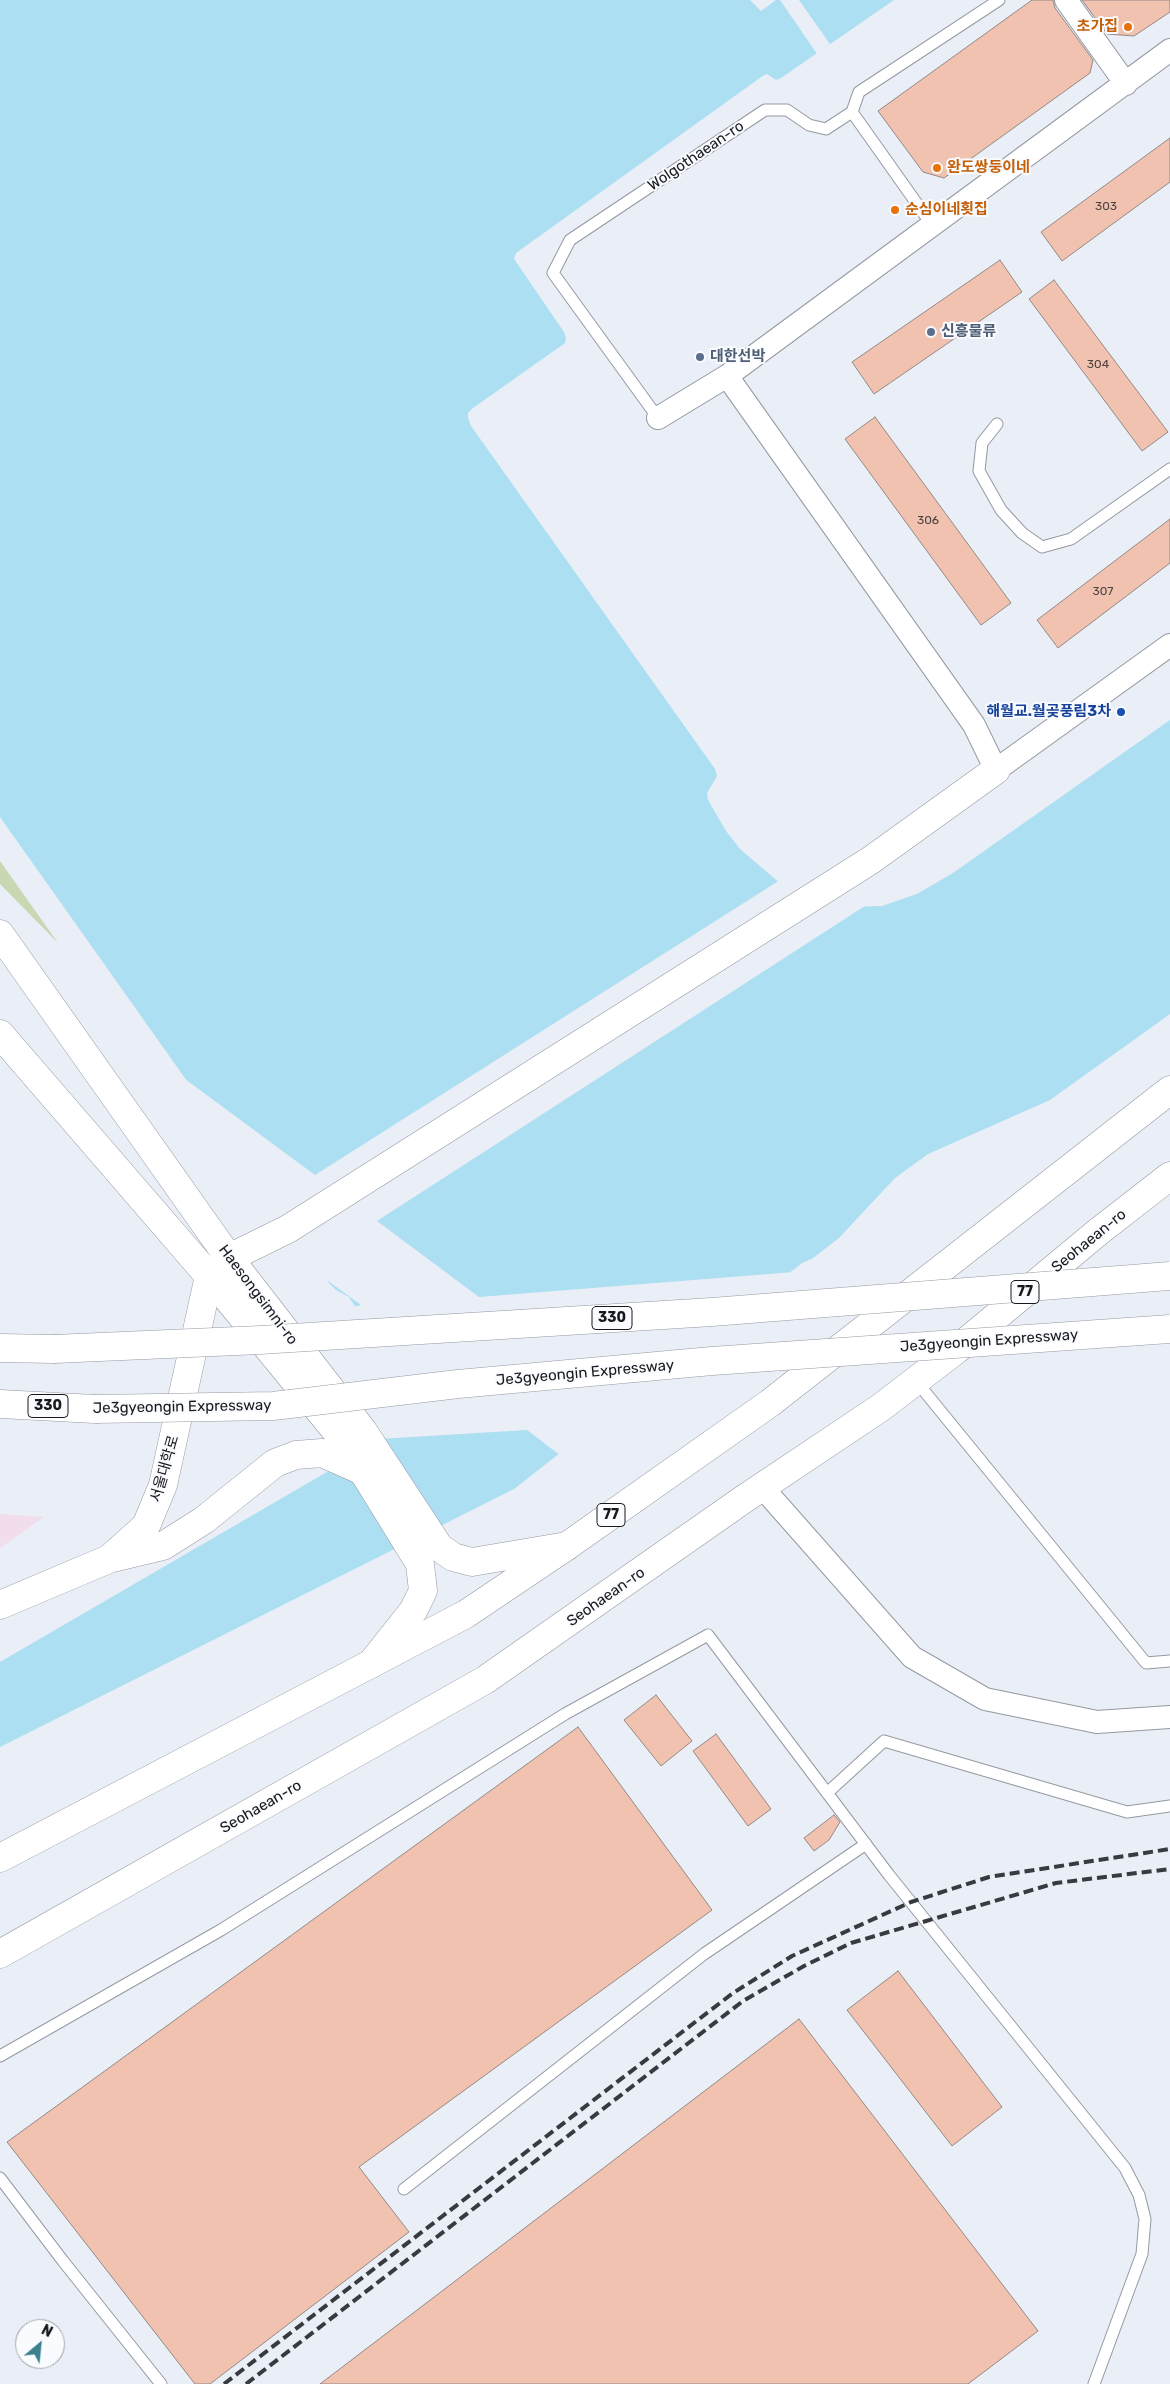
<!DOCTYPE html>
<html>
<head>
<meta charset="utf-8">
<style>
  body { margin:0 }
  #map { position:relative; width:1170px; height:2384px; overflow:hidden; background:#e9eef7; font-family:Rubik,sans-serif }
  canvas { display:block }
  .north { position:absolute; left:15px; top:2319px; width:50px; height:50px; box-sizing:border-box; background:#f9fbff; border:1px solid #9fa1a4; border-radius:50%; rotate:28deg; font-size:14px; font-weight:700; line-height:20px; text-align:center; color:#17191c }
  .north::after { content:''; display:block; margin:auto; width:18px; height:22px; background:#3b808d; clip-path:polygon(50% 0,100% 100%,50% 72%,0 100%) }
</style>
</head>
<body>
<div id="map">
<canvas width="1170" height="2384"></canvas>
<div class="north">N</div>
</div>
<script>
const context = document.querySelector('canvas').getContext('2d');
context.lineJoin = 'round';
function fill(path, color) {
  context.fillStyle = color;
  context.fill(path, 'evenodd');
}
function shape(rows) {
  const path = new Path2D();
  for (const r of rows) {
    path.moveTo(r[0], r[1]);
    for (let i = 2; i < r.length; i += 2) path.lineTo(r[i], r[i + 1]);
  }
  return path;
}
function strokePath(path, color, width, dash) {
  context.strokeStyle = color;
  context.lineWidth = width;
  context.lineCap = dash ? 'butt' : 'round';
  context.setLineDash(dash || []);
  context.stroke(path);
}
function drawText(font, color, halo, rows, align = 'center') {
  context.font = font + ' Rubik,"Noto Sans KR",sans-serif';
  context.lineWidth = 4;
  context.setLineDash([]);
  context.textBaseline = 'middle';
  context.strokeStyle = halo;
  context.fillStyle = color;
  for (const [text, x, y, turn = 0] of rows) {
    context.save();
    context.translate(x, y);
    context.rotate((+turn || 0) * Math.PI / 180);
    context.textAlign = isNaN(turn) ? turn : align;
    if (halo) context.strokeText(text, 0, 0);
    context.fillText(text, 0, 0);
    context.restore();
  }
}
const commercial = shape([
  [0,1514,44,1517,0,1548]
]);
const green = shape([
  [0,861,58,943,0,884]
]);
const water = shape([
  [0,0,894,0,781,78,776,80,767,74,764,75,516,253,514,259,564,332,566,338,565,343,473,408,468,413,468,418,471,426,715,769,717,776,707,793,708,800,726,831,740,849,782,885,846,907,882,906,917,894,953,873,1170,720,1170,1014,1050,1100,928,1154,895,1178,839,1238,813,1258,802,1263,514,1489,0,1747,0,1662,425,1415,349,1297,336,1290,328,1282,325,1271,341,1229,350,1217,345,1193,238,1153,0,817]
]);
const pier = shape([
  [750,0,776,0,761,11],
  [780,0,799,0,830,44,817,54],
  [780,880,819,899,846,904,868,904,377,1221,479,1297,794,1272,561,1456,527,1430,379,1439,422,1414,352,1307,361,1305,324,1278,320,1261,322,1237,326,1231,345,1223,348,1217,346,1208,332,1186,287,1200,271,1199,262,1192,181,1076,315,1175]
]);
const building = shape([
  [1032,0,1053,0,1055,8,1093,60,1090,73,944,178,923,172,878,111,1032,0],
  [1082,0,1170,0,1170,12,1134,36,1107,34,1082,0],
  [1170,138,1170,182,1062,261,1041,232,1170,138],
  [1000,260,1022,292,874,394,852,362,1000,260],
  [1054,280,1168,432,1142,451,1029,299,1054,280],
  [875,417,1011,603,981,625,845,439,875,417],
  [1170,519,1170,563,1058,648,1037,620,1170,519],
  [656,1695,692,1741,661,1766,624,1720,656,1695],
  [578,1727,712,1910,359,2167,409,2232,210,2384,195,2384,7,2142,578,1727],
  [716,1734,771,1809,748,1826,693,1751,716,1734],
  [834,1815,840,1822,829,1840,814,1851,804,1838,834,1815],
  [898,1971,1002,2107,952,2146,847,2010,898,1971],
  [799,2019,1038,2331,968,2384,320,2384,799,2019]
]);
const lane = shape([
  [852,112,932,225],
  [658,418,553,273,570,240,765,110,787,110,809,125,826,129,852,112,859,92,999,0],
  [997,424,982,443,979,471,1001,510,1022,533,1042,547,1071,539,1170,469],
  [916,1381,1146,1663,1170,1661],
  [827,1793,884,1741,1127,1812,1170,1806],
  [0,2056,221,1930,565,1714,708,1635,889,1875,1125,2168,1139,2195,1145,2219,1142,2254,1094,2384],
  [0,2178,63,2261,161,2384],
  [404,2189,704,1954,866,1844]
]);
const street = shape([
  [1066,0,1126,84],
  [727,376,974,725,996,770,1170,645],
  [658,418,727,376,1170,50],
  [762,1487,912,1657,985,1699,1097,1722,1170,1717]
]);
const secondary = shape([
  [0,934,229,1258,363,1431,439,1547,453,1557,472,1562,567,1546],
  [0,1034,209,1276,345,1442,420,1564,423,1591,413,1611,371,1664],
  [209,1276,229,1258,288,1229,871,860,996,770],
  [113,1558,163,1546,204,1520,275,1463,296,1455,322,1453,363,1471],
  [0,1605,109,1559,146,1526,163,1485,209,1276]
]);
const primary = shape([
  [0,1858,466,1614,567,1546,770,1403,1170,1090],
  [0,1954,485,1680,744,1499,880,1408,956,1350,1098,1232,1170,1176]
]);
const highway = shape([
  [0,1348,54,1349],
  [0,1404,95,1409]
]);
const rail = shape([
  [224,2384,733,1993,792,1956,911,1902,989,1877,1170,1849],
  [246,2384,743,2001,804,1966,851,1943,1056,1883,1170,1869]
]);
const highwayBridge = shape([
  [54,1349,260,1340,712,1312,1170,1276],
  [95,1409,273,1406,458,1384,712,1361,1170,1329]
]);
const markers = [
  [1128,27,5,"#e8710a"],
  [937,168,5,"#e8710a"],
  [895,210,5,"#e8710a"],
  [931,332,5,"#5c6f8a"],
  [700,357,5,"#5c6f8a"],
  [1121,712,5,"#1a4fb4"]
];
const numberNames = [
  ["303",1106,207],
  ["304",1098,365],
  ["306",928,521],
  ["307",1103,592]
];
const shields = [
  [1025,1292,28],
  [612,1318,40],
  [48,1406,40],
  [611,1515,28]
];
const shieldNames = [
  ["77",1025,1292],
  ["330",612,1318],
  ["330",48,1406],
  ["77",611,1515]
];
const foodNames = [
  ["초가집",1118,27,"right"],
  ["완도쌍둥이네",947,168],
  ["순심이네횟집",905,210]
];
const streetNames = [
  ["Wolgothaean-ro",696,156,-34],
  ["Seohaean-ro",1089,1241,-39],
  ["Haesongsimni-ro",258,1295,53],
  ["Je3gyeongin Expressway",989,1341,-4],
  ["Je3gyeongin Expressway",585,1373,-5],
  ["Je3gyeongin Expressway",182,1407,-1],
  ["서울대학로",165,1469,-74],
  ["Seohaean-ro",606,1597,-35],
  ["Seohaean-ro",261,1807,-30]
];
const serviceNames = [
  ["신흥물류",941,332],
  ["대한선박",710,357]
];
const transitNames = [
  ["해월교.월곶풍림3차",1111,712]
];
fill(commercial, '#f1ddec');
fill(green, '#c9d7b2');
fill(water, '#abdff1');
fill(pier, '#e9eef7');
fill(building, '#f1c2b0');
strokePath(building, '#938985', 1);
strokePath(lane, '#9599a2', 13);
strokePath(street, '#9599a2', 24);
strokePath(secondary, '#9599a2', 29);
strokePath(primary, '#9599a2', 29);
strokePath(highway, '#9599a2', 29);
strokePath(lane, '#fff', 11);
strokePath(street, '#fff', 22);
strokePath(secondary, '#fff', 28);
strokePath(primary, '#fff', 28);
strokePath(highway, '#fff', 28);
strokePath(rail, '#373a3e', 4, [10, 5]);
strokePath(highwayBridge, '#9599a2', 29, []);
strokePath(highwayBridge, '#fff', 28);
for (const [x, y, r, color] of markers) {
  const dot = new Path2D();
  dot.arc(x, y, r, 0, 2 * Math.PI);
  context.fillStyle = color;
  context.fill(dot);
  strokePath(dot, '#f9fbff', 2);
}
drawText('12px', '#4e4341', null, numberNames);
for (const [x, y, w] of shields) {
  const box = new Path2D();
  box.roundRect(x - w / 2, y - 11.5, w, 23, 4);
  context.fillStyle = '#f9fbff';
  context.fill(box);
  strokePath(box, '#17191c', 1);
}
drawText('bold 14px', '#17191c', null, shieldNames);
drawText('bold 15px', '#c56008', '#f9fbff', foodNames, 'left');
drawText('15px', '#17191c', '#f9fbff', streetNames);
drawText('bold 15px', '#4e5e75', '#f9fbff', serviceNames, 'left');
drawText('bold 15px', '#164399', '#f9fbff', transitNames, 'right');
</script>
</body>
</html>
